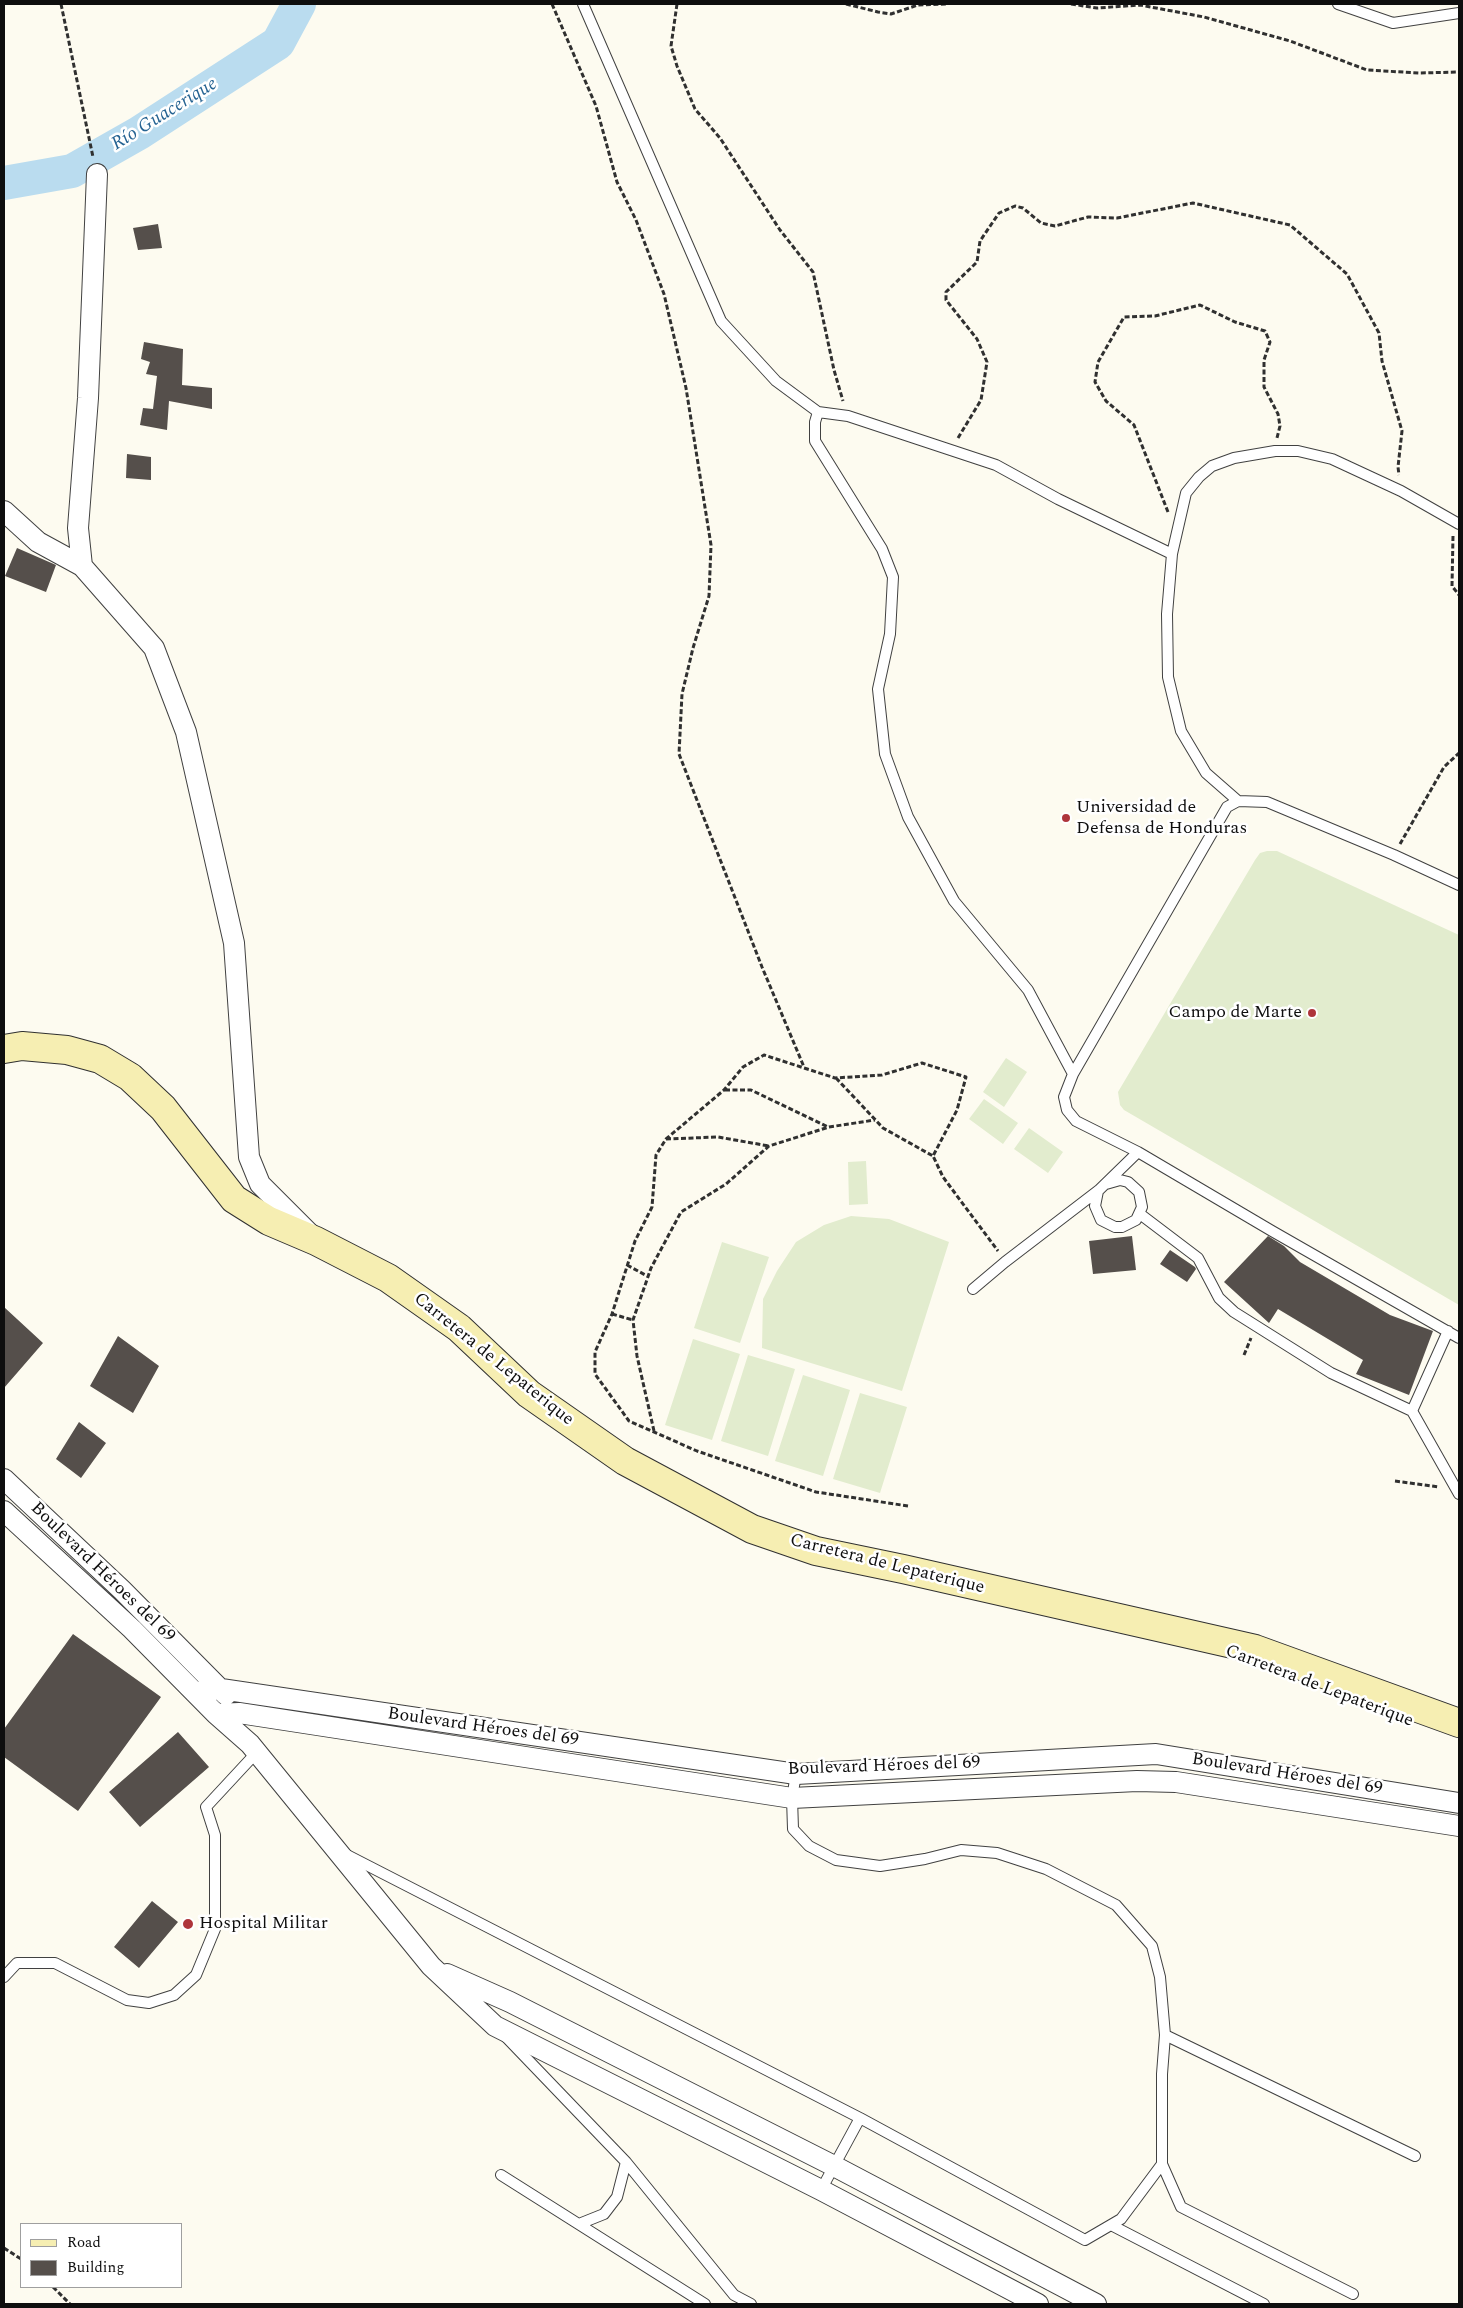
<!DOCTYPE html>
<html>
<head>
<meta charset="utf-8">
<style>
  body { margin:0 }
  #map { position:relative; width:1463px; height:2308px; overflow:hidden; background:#fdfbf0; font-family:Spectral,serif }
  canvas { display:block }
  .frame { position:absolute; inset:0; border:5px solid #0e0e0e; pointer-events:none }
  .legend { position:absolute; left:20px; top:2223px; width:162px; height:65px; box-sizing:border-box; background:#fff; border:1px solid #9f9f9f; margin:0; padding:6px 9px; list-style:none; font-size:15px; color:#0e0e0e }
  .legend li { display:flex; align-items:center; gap:10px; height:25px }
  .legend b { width:25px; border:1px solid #9f9f9f }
</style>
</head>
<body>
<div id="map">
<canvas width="1463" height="2308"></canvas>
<div class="frame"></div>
<ul class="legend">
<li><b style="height:6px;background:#f6eeb2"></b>Road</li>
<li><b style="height:14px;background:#554f4b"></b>Building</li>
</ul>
</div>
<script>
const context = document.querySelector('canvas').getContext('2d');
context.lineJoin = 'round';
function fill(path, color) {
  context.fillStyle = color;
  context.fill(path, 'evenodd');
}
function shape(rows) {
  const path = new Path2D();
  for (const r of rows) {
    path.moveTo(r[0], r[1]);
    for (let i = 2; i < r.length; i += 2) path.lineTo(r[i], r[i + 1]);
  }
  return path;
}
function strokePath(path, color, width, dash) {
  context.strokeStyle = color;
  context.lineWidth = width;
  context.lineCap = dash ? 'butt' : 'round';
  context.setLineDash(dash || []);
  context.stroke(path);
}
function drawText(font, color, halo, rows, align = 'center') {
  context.font = font + ' Spectral,serif';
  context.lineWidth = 5;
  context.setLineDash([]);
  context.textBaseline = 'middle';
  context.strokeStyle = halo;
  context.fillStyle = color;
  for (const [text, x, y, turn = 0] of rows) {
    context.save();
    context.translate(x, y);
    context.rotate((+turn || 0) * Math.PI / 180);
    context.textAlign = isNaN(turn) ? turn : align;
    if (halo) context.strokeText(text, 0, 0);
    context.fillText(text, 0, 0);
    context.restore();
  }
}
const pitch = shape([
  [1267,851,1277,851,1459,935,1459,1305,1124,1110,1120,1105,1118,1092,1255,860,1260,853],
  [1006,1058,1027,1072,1004,1107,983,1092],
  [984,1099,1018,1123,1003,1144,969,1119],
  [1029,1128,1063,1152,1048,1173,1014,1149],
  [866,1161,868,1204,849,1205,848,1162],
  [851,1216,889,1219,949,1242,902,1391,762,1348,763,1299,777,1271,796,1242,824,1225],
  [722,1242,769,1257,740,1343,694,1328],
  [693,1339,740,1354,712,1440,665,1425],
  [748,1355,795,1369,768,1456,721,1441],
  [803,1375,850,1390,823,1476,775,1461],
  [860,1393,907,1407,880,1493,833,1479]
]);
const river = shape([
  [4,183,72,171,139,133,278,43,299,4]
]);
const building = shape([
  [158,224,162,248,138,250,133,228],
  [144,342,183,349,182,385,212,388,212,409,169,401,167,430,140,425,143,408,153,409,157,376,146,374,150,362,141,359],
  [127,454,151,457,151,480,126,478],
  [17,548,56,565,46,592,5,576],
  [1132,1236,1136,1270,1093,1274,1089,1241],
  [1268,1236,1284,1246,1300,1262,1390,1315,1433,1331,1409,1395,1356,1374,1363,1360,1278,1309,1269,1323,1224,1282],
  [1170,1250,1195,1267,1196,1269,1187,1282,1160,1264],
  [4,1307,43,1343,4,1388],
  [118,1336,159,1366,133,1413,90,1386],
  [79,1422,106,1443,81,1478,56,1459],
  [73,1634,161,1697,78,1811,4,1757,4,1729],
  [178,1732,209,1767,140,1827,109,1792],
  [152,1901,178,1922,139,1968,114,1947]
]);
const path = shape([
  [61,4,93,157],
  [552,4,596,106,617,182,636,220,664,294,686,388,711,545,709,596,693,648,682,694,679,754,762,967,804,1067],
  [677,4,671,46,677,66,695,109,720,138,780,230,813,272,834,370,843,401],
  [846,4,878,12,891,14,918,5,946,4],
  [1071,4,1097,8,1140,5,1204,17,1290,41,1367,70,1419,73,1459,72],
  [958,438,981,400,987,362,977,339,946,300,946,292,977,262,980,241,999,213,1015,206,1023,208,1041,223,1055,226,1088,217,1117,218,1193,203,1290,225,1347,274,1379,333,1382,361,1402,431,1398,467,1399,475],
  [1168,512,1134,425,1106,401,1095,382,1098,362,1124,317,1155,316,1200,305,1235,322,1265,331,1270,342,1264,360,1264,387,1278,414,1280,426,1277,438],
  [1453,536,1452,586,1459,595],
  [1400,844,1444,767,1459,753],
  [836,1078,883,1128,933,1156],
  [725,1090,751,1090,828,1127],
  [666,1139,718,1137,769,1146],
  [627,1265,649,1277],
  [612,1314,633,1320],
  [1244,1355,1251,1338],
  [654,1431,637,1356,633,1320,651,1268,681,1212,726,1184,769,1146,829,1127,875,1120],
  [1395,1481,1439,1487],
  [908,1506,816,1492,697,1451,629,1421,595,1374,595,1352,612,1314,635,1241,652,1207,656,1155,666,1139,724,1090,743,1067,764,1055,835,1078,882,1075,922,1063,966,1077,957,1110,933,1156,943,1177,998,1251],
  [4,2248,21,2259],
  [53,2287,70,2304]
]);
const service = shape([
  [583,4,721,321,776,381,818,412,815,422,815,441,882,549,893,577,890,634,878,689,885,754,908,817,954,901,1028,990,1073,1074],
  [1338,4,1393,23,1459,13],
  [818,412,848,416,996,465,1058,499,1172,554],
  [1238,801,1206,773,1181,731,1168,677,1167,614,1172,554,1186,493,1199,477,1212,466,1234,458,1275,451,1298,451,1332,459,1401,491,1459,524],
  [1459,885,1394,855,1267,802,1238,801,1227,807,1073,1074,1064,1097,1067,1110,1076,1121,1138,1152,1272,1231,1459,1338],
  [1098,1191,1095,1206,1101,1220,1115,1227,1122,1227,1136,1220,1142,1207,1139,1192,1128,1182,1120,1180,1106,1184],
  [1140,1214,1198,1258,1219,1298,1234,1312,1331,1373,1412,1411],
  [973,1289,1005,1262,1099,1190,1138,1152],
  [1448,1331,1412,1411,1459,1494],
  [796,1774,792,1798,793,1829,809,1846,836,1860,880,1866,925,1859,961,1850,997,1853,1046,1869,1116,1905,1152,1946,1160,1977,1165,2035,1162,2074,1162,2164,1121,2219,1085,2240,860,2118],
  [347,1855,860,2118,821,2190],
  [4,1977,17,1963,55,1963,127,2000,149,2003,174,1995,196,1975,215,1929,215,1835,206,1807,257,1752],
  [1165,2035,1415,2156],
  [506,2037,626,2162,734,2295,751,2304],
  [1162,2164,1181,2207,1353,2294],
  [501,2175,705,2304],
  [579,2224,604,2214,617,2197,626,2162],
  [1111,2225,1264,2304]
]);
const minor = shape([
  [97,174,88,398,78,528,82,566,154,648,186,732,234,943,249,1157,260,1184,313,1237],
  [4,511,38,542,82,566],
  [4,1479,122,1590,226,1695],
  [4,1511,132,1629,216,1714,250,1744,431,1966,495,2026,821,2190,1038,2304],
  [196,1692,221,1689,796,1774,1156,1754,1459,1803],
  [216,1714,239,1713,792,1798,1137,1781,1176,1782,1459,1826],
  [447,1974,510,2002,834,2166,1096,2304]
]);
const secondary = shape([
  [4,1049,22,1046,67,1050,100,1059,130,1077,163,1108,234,1199,269,1221,316,1241,388,1278,459,1328,529,1394,625,1461,752,1529,816,1551,903,1569,1255,1649,1459,1723]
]);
const markers = [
  [1066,818,5,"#ae353b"],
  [1312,1013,5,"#ae353b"],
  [188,1924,6,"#ae353b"]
];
const poiNames = [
  ["Universidad de",1076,808],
  ["Defensa de Honduras",1076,829],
  ["Campo de Marte",1302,1013,"right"],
  ["Hospital Militar",199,1924]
];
const streetNames = [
  ["Carretera de Lepaterique",493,1360,39],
  ["Carretera de Lepaterique",887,1565,14],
  ["Boulevard Héroes del 69",102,1573,44],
  ["Carretera de Lepaterique",1319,1687,21],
  ["Boulevard Héroes del 69",483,1728,8],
  ["Boulevard Héroes del 69",884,1767,-2],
  ["Boulevard Héroes del 69",1287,1775,9]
];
const waterNames = [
  ["Río Guacerique",165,115,-32]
];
fill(pitch, '#e2ecce');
strokePath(river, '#badcef', 34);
fill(building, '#554f4b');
strokePath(service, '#414141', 12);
strokePath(minor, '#414141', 22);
strokePath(secondary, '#303030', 30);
strokePath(path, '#303030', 3, [5, 2.5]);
strokePath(service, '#fff', 10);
strokePath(minor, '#fff', 20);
strokePath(secondary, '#f6eeb2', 28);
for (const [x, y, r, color] of markers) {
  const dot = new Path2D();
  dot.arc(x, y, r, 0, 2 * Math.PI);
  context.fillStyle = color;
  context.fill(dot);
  strokePath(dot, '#fff', 2);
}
drawText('18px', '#0e0e0e', '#fff', poiNames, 'left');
drawText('18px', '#0e0e0e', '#fff', streetNames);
drawText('italic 19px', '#256392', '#fff', waterNames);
</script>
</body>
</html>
